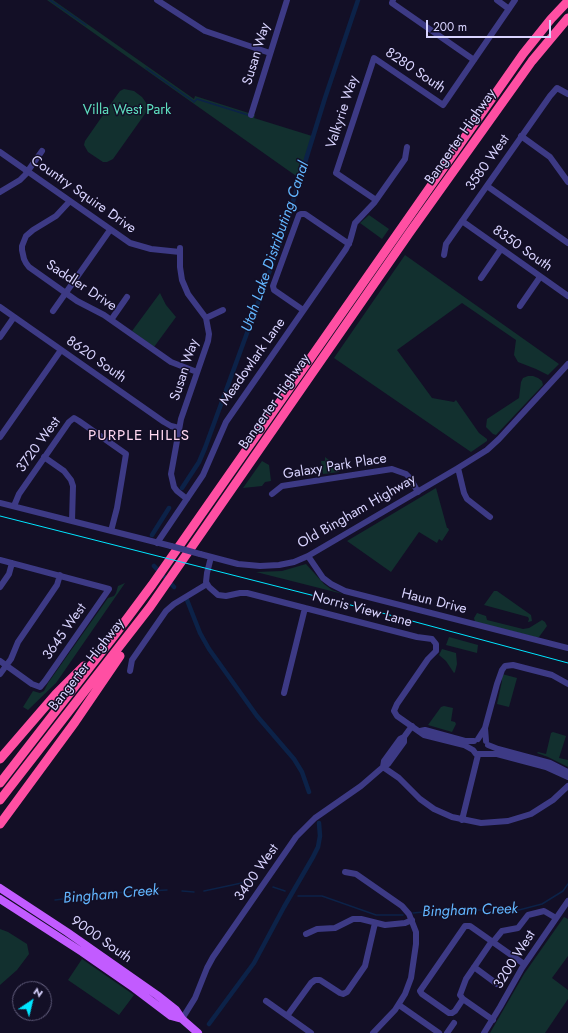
<!DOCTYPE html>
<html>
<head>
<meta charset="utf-8">
<style>
  body { margin:0 }
  #map { position:relative; width:568px; height:1033px; overflow:hidden; background:#130f26; font-family:Jost,sans-serif }
  canvas { display:block }
  .north { position:absolute; left:12px; top:981px; width:40px; height:40px; box-sizing:border-box; background:#130f26; border:1px solid #625e7d; border-radius:50%; rotate:35deg; font-size:11px; font-weight:700; line-height:16px; text-align:center; color:#d9d4ff }
  .north::after { content:''; display:block; margin:auto; width:14px; height:18px; background:#00e5ff; clip-path:polygon(50% 0,100% 100%,50% 72%,0 100%) }
  .scale { position:absolute; left:426px; top:20px; width:125px; height:18px; box-sizing:border-box; border:2px solid #d9d4ff; border-top:0; padding-left:5px; font-size:12px; line-height:14px; white-space:nowrap; color:#d9d4ff; -webkit-text-stroke:3px #130f26; paint-order:stroke }
</style>
</head>
<body>
<div id="map">
<canvas width="568" height="1033"></canvas>
<div class="north">N</div>
<div class="scale">200 m</div>
</div>
<script>
const context = document.querySelector('canvas').getContext('2d');
context.lineJoin = 'round';
function fill(path, color) {
  context.fillStyle = color;
  context.fill(path, 'evenodd');
}
function shape(rows) {
  const path = new Path2D();
  for (const r of rows) {
    path.moveTo(r[0], r[1]);
    for (let i = 2; i < r.length; i += 2) path.lineTo(r[i], r[i + 1]);
  }
  return path;
}
function strokePath(path, color, width, dash) {
  context.strokeStyle = color;
  context.lineWidth = width;
  context.lineCap = dash ? 'butt' : 'round';
  context.setLineDash(dash || []);
  context.stroke(path);
}
function drawText(font, color, halo, rows, align = 'center') {
  context.font = font + ' Jost,sans-serif';
  context.lineWidth = 3;
  context.setLineDash([]);
  context.textBaseline = 'middle';
  context.strokeStyle = halo;
  context.fillStyle = color;
  for (const [text, x, y, turn = 0] of rows) {
    context.save();
    context.translate(x, y);
    context.rotate((+turn || 0) * Math.PI / 180);
    context.textAlign = isNaN(turn) ? turn : align;
    if (halo) context.strokeText(text, 0, 0);
    context.fillText(text, 0, 0);
    context.restore();
  }
}
const green = shape([
  [47,0,53,0,194,99,195,96,255,115,254,118,312,136,299,178],
  [124,89,134,91,142,97,147,104,147,111,113,159,107,162,103,162,88,152,84,145,85,141,117,95,120,91],
  [369,215,389,229,382,239,360,223],
  [405,255,559,364,548,375,536,369,518,362,514,355,516,340,462,303,397,350,432,398,454,402,456,400,479,433,487,439,487,441,471,452,334,358],
  [160,293,166,305,176,317,154,347,132,331],
  [528,376,533,376,538,378,542,381,543,385,496,435,493,434,486,427,487,419,519,398,521,382,523,378],
  [325,457,329,460,330,466,337,466,339,472,323,474,321,461,325,461],
  [262,461,269,465,271,481,265,482,262,486,243,488],
  [436,488,447,528,448,528,449,530,442,541,439,539,437,543,419,532,391,572,347,541],
  [306,564,324,584,332,590,343,594,256,572,282,571],
  [125,583,56,683,28,710,23,707,33,691,40,693,44,691,48,683,108,598,114,596,116,593,118,586],
  [494,591,497,591,531,615,532,621,528,622,529,619,528,617,484,605],
  [477,613,486,616,487,620,523,629,529,628,542,620,545,622,547,626,539,637,535,637,475,622,474,618],
  [449,637,478,645,477,653,446,645],
  [442,649,456,653,457,664,455,672,454,673,446,661,439,655],
  [502,674,517,678,509,707,497,704,502,681],
  [444,706,453,708,451,721,455,722,456,724,452,732,428,725,441,707],
  [553,732,566,736,559,758,568,760,568,767,548,757,537,753,538,752,546,754,551,733],
  [564,917,568,919,568,956,552,978,568,990,568,999,545,1033,490,1033,524,974],
  [0,929,8,932,27,944,29,954,17,970,0,985],
  [82,959,134,995,119,1015,68,980]
]);
const stream = shape([
  [50,0,86,25],
  [146,68,193,101,194,102,197,99,248,115],
  [273,887,285,891],
  [182,891,194,892],
  [204,891,251,881,254,882],
  [298,896,322,896,376,915,403,915],
  [55,900,111,893,167,890],
  [413,913,444,910,519,910,542,904,563,891,568,884]
]);
const canal = shape([
  [182,488,199,462,205,448,281,240,325,98,358,0],
  [152,535,169,508],
  [154,566,174,587],
  [187,600,200,633,209,649,257,716,294,759,302,772,309,792],
  [209,1024,254,963,284,907,313,857,318,847,320,836,319,823]
]);
const minor = shape([
  [157,0,205,31,270,53],
  [393,0,392,3,474,60],
  [497,0,509,9],
  [251,115,287,0],
  [521,136,550,157,568,182],
  [0,152,130,243,151,249,180,252],
  [487,186,568,243],
  [0,192,20,180,25,175,42,151],
  [376,200,336,173,374,58,443,105,515,0],
  [70,201,56,216,33,230,26,236,22,246,22,250,24,259,26,263,29,267,77,301,104,315,171,362,197,372],
  [462,221,568,296],
  [180,248,180,267,182,280,188,294,206,318,209,334,208,341,181,419,171,474,174,487,177,491,187,499],
  [444,255,446,244,550,96,557,88,568,94],
  [481,278,501,249],
  [520,306,540,277],
  [0,307,164,422,171,426,179,428],
  [303,310,274,290,273,286,299,215,301,214,305,214,349,244],
  [53,311,110,230],
  [206,318,223,310],
  [111,320,127,297],
  [0,337,14,317],
  [0,437,61,350],
  [44,457,64,471,71,480,73,486,72,521],
  [458,468,464,493,467,499,490,517],
  [272,494,282,486,392,469,406,474,410,478,418,492],
  [0,503,171,546],
  [14,506,19,494,69,422,74,418,79,421,126,454,117,508,111,531],
  [157,543,203,475,226,422,346,249,350,241,355,223,374,203,405,159,407,147],
  [200,554,238,564,260,566,279,565,294,562,308,556,458,468,487,450,499,439,568,364],
  [308,556,323,578,331,584,345,591,568,648],
  [211,557,207,573,206,582,209,587,218,595,226,596,240,593,247,593,417,637,432,639,436,644,436,651,428,659,397,704,394,711,397,716,424,735,464,745,473,750,476,754,497,754,546,767,568,777],
  [0,560,109,589,45,681,40,687,32,684,0,661],
  [0,587,9,574,12,563],
  [130,671,132,660,166,611,174,604,207,584],
  [0,674,11,659,18,642,57,585,60,575],
  [284,693,305,608],
  [485,728,486,741],
  [420,731,425,730,465,741,474,741],
  [478,739,485,728,497,684,502,670,505,666,513,665,552,675,568,684],
  [488,745,498,749,550,763,568,772],
  [383,767,399,778,420,799,434,809,452,817,481,823,508,821,531,814,553,800,568,786],
  [383,767,384,761,400,739,404,737,412,726],
  [462,820,478,755],
  [345,872,356,874,402,906,409,914,416,932,416,944,411,978,405,994,395,1010,373,1033],
  [306,934,317,929,335,928,353,919,361,919,385,925,405,923,412,920],
  [492,941,466,979,460,995,463,999,493,1020],
  [493,942,502,931,518,928,528,915,544,911,556,918],
  [474,967,497,984],
  [463,999,455,1011,452,1013,449,1013,422,994,420,991,465,926,470,926,524,964],
  [266,1001,311,1033],
  [399,1005,439,1033],
  [287,1016,311,983,315,980,320,980,340,993,343,994,347,992,365,966,375,923],
  [182,1019,195,998,207,968,213,957,296,837,315,818,361,786,383,767,388,764,404,742,404,737],
  [447,1033,454,1023],
  [484,1033,500,1007,522,968,568,901]
]);
const major = shape([
  [0,888,67,932,157,995,176,1010,182,1019,198,1033],
  [0,899,82,952,134,988,171,1016,182,1019]
]);
const highway = shape([
  [0,759,56,694,84,666],
  [0,783,114,636,152,585,523,54,551,19,568,1],
  [0,800,150,607,410,232,532,61,568,18],
  [0,824,75,722,120,656]
]);
const tram = shape([
  [0,516,386,614,568,663]
]);
const minorBridge = shape([
  [171,546,200,554]
]);
const streetNames = [
  ["Susan Way",257,54,-73],
  ["8280 South",415,71,34],
  ["Valkyrie Way",343,112,-72],
  ["Bangerter Highway",461,137,-55],
  ["3580 West",488,163,-55],
  ["Country Squire Drive",83,195,35],
  ["8350 South",522,249,35],
  ["Saddler Drive",81,286,33],
  ["8620 South",96,360,35],
  ["Meadowlark Lane",253,362,-55],
  ["Susan Way",185,370,-72],
  ["Bangerter Highway",275,402,-55],
  ["3720 West",39,445,-54],
  ["Galaxy Park Place",335,467,-9],
  ["Old Bingham Highway",357,512,-30],
  ["Haun Drive",434,602,14],
  ["Norris View Lane",362,610,15],
  ["3645 West",65,632,-55],
  ["Bangerter Highway",87,665,-52],
  ["3400 West",257,873,-55],
  ["9000 South",101,940,35],
  ["3200 West",515,960,-58]
];
const parkNames = [
  ["Villa West Park",127,111]
];
const waterNames = [
  ["Utah Lake Distributing Canal",276,247,-71],
  ["Bingham Creek",111,895,-5],
  ["Bingham Creek",470,911,-2]
];
const neighbourhoodNames = [
  ["PURPLE HILLS",139,436]
];
fill(green, '#12302f');
strokePath(stream, '#0c2248', 1.5);
strokePath(canal, '#0c2248', 4.5);
strokePath(minor, '#3d3a85', 6);
strokePath(major, '#c25bff', 8);
strokePath(highway, '#ff4fa3', 9);
strokePath(tram, '#00e5ff', 1);
strokePath(minorBridge, '#3d3a85', 6);
drawText('14px', '#d9d4ff', '#130f26', streetNames);
drawText('14px', '#5fe0c0', '#130f26', parkNames);
drawText('italic 15px', '#62b6ff', '#130f26', waterNames);
context.letterSpacing = '1px';
drawText('15px', '#ffd6f0', '#130f26', neighbourhoodNames);
context.letterSpacing = '0px';
</script>
</body>
</html>
